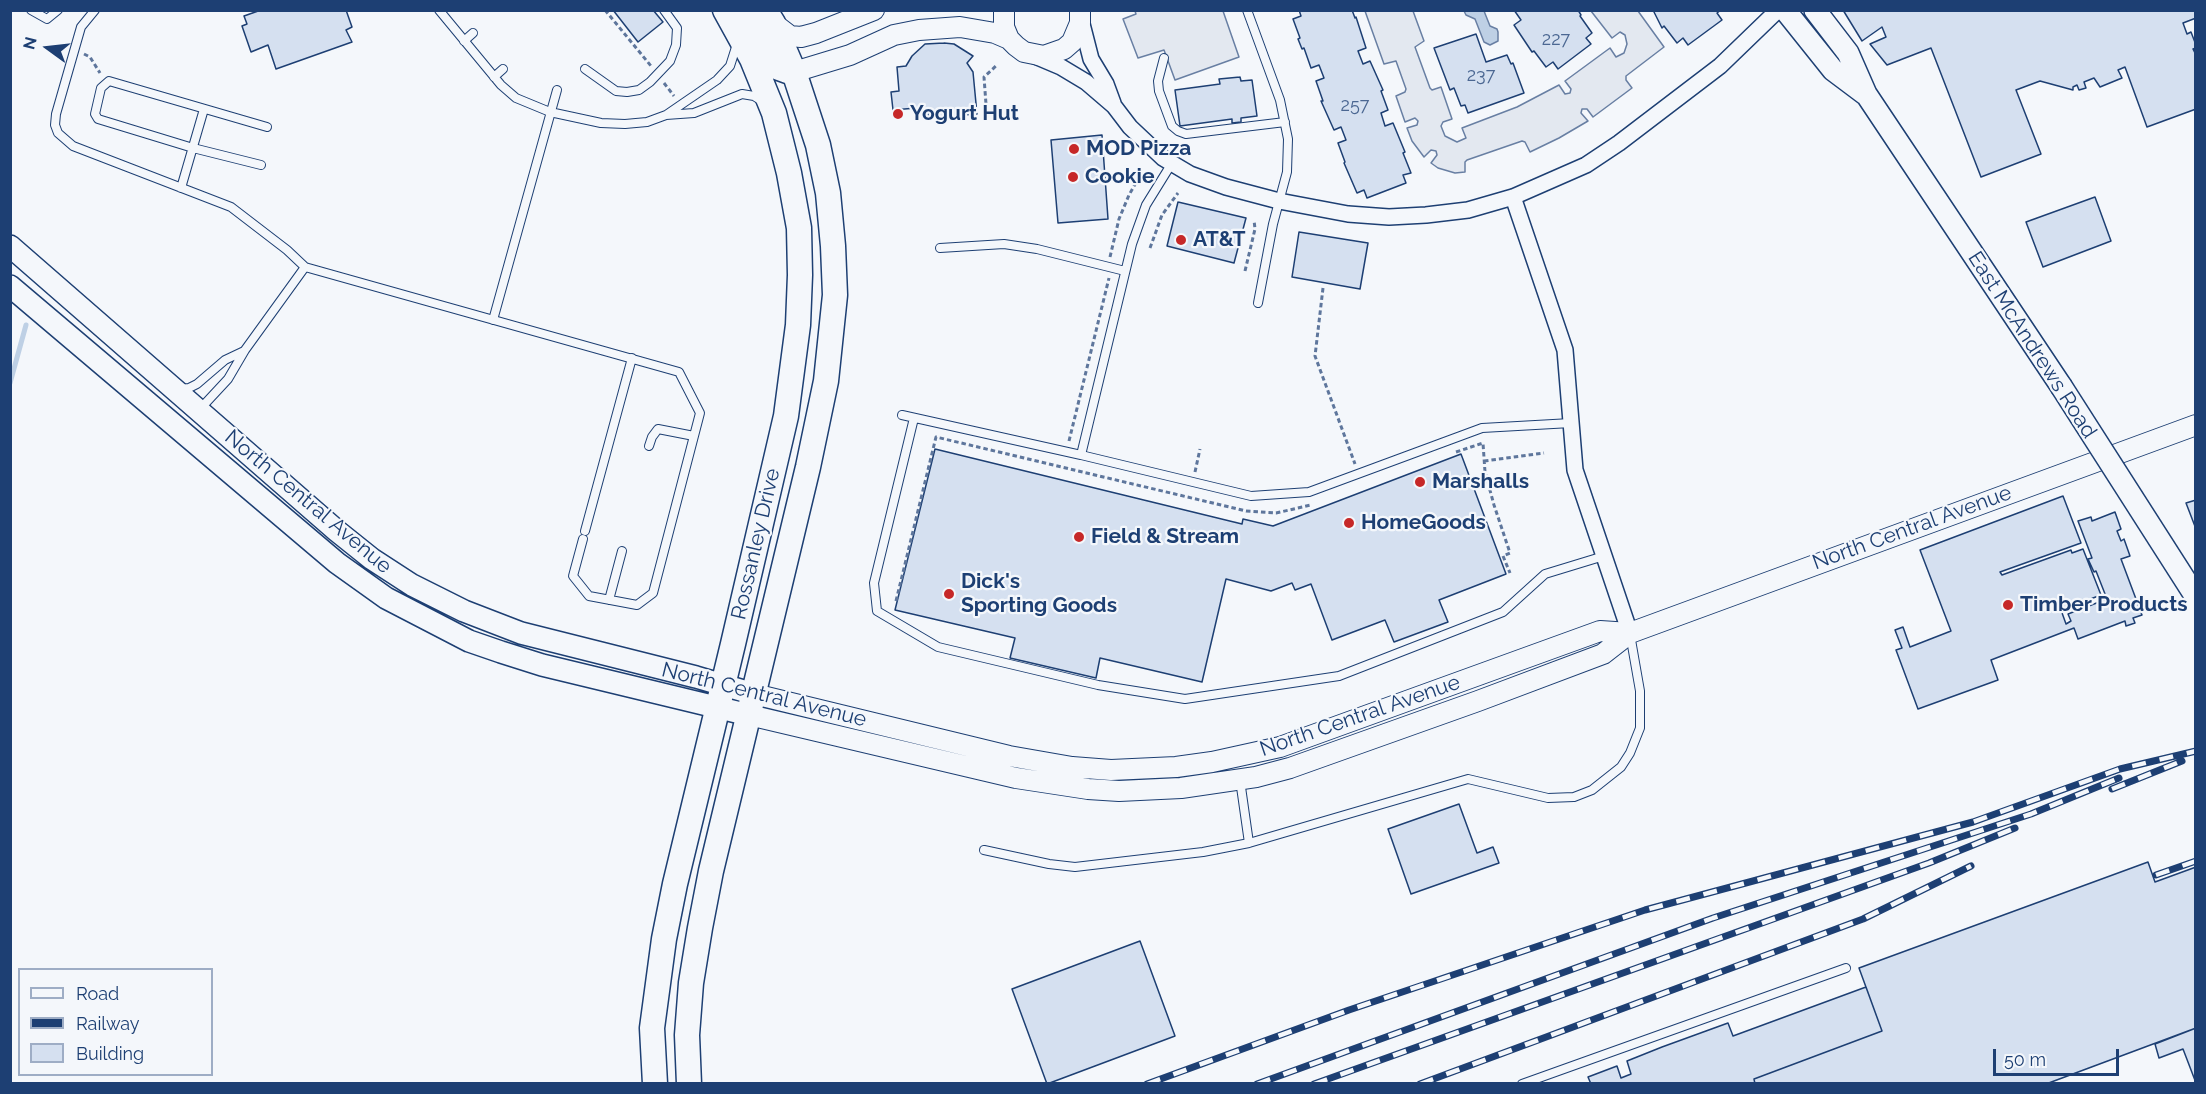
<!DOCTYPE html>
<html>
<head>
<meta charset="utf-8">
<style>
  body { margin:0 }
  #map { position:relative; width:2206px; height:1094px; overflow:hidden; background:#f4f7fb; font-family:Raleway,sans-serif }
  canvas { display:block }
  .frame { position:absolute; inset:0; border:12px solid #1d3f73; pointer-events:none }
  .legend { position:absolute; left:18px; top:968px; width:195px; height:108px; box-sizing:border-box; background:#f4f7fb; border:2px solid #9eadc5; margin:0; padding:8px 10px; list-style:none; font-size:18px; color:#1d3f73 }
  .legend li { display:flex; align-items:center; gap:12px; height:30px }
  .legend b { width:30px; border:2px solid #9eadc5 }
  .north { position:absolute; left:18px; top:18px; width:60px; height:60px; -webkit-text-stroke:4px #f4f7fb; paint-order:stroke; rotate:285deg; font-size:16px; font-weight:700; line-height:24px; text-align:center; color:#1d3f73 }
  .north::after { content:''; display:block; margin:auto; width:21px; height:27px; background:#1d3f73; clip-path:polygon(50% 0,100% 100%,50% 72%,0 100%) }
  .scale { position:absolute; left:1993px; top:1049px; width:126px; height:27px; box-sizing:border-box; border:3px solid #1d3f73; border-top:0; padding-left:8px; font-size:18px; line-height:21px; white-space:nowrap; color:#1d3f73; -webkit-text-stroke:4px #f4f7fb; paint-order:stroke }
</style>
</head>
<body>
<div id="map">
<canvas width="2206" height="1094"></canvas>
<div class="frame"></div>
<ul class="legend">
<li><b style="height:8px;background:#f4f7fb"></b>Road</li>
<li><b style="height:8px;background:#1d3f73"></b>Railway</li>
<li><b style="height:16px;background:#d5e0f0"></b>Building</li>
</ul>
<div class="north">N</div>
<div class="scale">50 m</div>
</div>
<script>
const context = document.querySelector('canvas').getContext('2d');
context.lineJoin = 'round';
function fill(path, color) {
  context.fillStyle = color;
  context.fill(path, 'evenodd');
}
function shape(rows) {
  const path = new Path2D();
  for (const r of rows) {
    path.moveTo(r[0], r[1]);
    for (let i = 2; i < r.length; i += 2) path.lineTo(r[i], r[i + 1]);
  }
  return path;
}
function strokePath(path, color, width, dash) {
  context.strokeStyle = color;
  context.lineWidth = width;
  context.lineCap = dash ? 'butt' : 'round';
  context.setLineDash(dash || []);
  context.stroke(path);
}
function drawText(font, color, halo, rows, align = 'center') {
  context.font = font + ' Raleway,sans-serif';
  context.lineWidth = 4.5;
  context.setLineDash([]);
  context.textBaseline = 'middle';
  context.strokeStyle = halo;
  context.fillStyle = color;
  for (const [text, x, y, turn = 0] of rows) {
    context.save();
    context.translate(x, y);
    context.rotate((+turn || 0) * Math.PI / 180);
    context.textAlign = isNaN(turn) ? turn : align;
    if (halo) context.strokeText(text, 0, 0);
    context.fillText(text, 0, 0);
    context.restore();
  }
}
const parking = shape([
  [1135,11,1223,11,1239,57,1175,80,1164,50,1138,58,1123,19,1136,14,1135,11],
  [1365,11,1413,11,1424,41,1415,47,1430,88,1432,90,1441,87,1452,119,1443,122,1441,126,1445,136,1457,142,1466,138,1462,128,1517,107,1559,85,1565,94,1570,93,1571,89,1565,81,1610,48,1616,57,1624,53,1627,44,1625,35,1620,32,1612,38,1591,11,1638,11,1664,47,1626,76,1626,80,1632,88,1593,117,1587,109,1582,109,1581,113,1588,121,1559,138,1530,152,1525,142,1522,141,1467,160,1465,162,1465,172,1455,173,1438,168,1431,163,1437,155,1436,151,1431,150,1424,157,1412,141,1407,128,1417,125,1418,121,1415,118,1405,122,1396,96,1405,92,1406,89,1396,61,1384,64,1365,11]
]);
const water = shape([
  [1464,11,1484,11,1490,26,1497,29,1498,32,1498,41,1490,45,1484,42,1475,19,1466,15,1464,11]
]);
const stream = shape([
  [10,383,26,325]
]);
const building = shape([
  [261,10,346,10,352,27,346,30,352,42,276,69,268,45,251,52,242,26,247,24,244,16,261,10],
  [613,10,653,10,663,22,638,42,613,10],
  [1299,10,1352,10,1355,18,1356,17,1366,48,1358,51,1363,64,1370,61,1383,90,1381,91,1388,110,1381,113,1385,126,1393,123,1405,152,1403,153,1411,173,1403,175,1406,183,1367,198,1364,190,1357,193,1344,163,1345,162,1338,143,1346,140,1341,127,1334,130,1321,101,1323,101,1316,81,1324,78,1319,65,1311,68,1304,48,1302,49,1298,39,1300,38,1293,19,1301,16,1299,10],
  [1514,10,1578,10,1581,15,1580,16,1592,33,1586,38,1591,44,1558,69,1553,62,1546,67,1534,51,1532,52,1514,25,1521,20,1514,10],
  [1653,10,1721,10,1717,13,1722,20,1688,45,1683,38,1677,43,1664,26,1662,28,1653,10],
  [1843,10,2196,10,2196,18,2183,23,2187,34,2191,32,2196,45,2196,48,2193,49,2196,55,2196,109,2147,127,2125,67,2118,70,2122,78,2100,87,2094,78,2084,82,2086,88,2079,90,2077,85,2073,87,2073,90,2040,81,2016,90,2041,154,1981,177,1931,48,1887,65,1870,44,1886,37,1882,27,1862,41,1843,10],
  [1476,34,1486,62,1507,55,1511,64,1513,63,1524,93,1468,113,1465,105,1461,106,1454,88,1450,90,1434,48,1476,34],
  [944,43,954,44,973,56,967,63,973,72,977,114,928,118,928,110,917,111,916,108,893,110,891,92,899,91,897,67,906,66,912,56,925,44,944,43],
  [1240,77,1241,81,1252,80,1257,116,1241,118,1241,122,1232,123,1232,119,1180,126,1175,90,1220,84,1219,79,1240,77],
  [1102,135,1108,219,1058,223,1051,140,1102,135],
  [2095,197,2111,241,2043,267,2026,222,2095,197],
  [1178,202,1246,218,1234,263,1167,246,1178,202],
  [1299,232,1368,243,1360,289,1292,277,1299,232],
  [935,449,1242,524,1243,519,1273,526,1461,454,1506,574,1439,600,1448,622,1394,642,1385,620,1332,640,1311,584,1295,590,1292,583,1271,591,1226,579,1202,682,1100,658,1096,678,1010,658,1015,638,895,610,935,449],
  [2063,496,2081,543,2000,572,2002,575,2071,550,2072,553,2083,549,2101,595,2061,610,2066,624,2071,621,2068,614,2107,599,2096,571,2094,572,2088,559,2092,558,2078,521,2091,517,2092,521,2115,512,2121,529,2117,531,2121,541,2124,539,2130,556,2121,559,2142,615,2133,618,2135,623,2126,626,2125,621,2078,639,2074,628,1991,660,1998,680,1918,709,1896,650,1902,648,1895,630,1903,627,1910,647,1951,631,1920,550,2063,496],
  [2196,500,2196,529,2186,503,2196,500],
  [1459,804,1477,853,1493,847,1499,863,1411,894,1388,829,1459,804],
  [2148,862,2155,882,2196,867,2196,1028,2046,1084,1755,1084,1754,1079,1882,1031,1859,968,2148,862],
  [1140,941,1175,1036,1047,1084,1012,989,1140,941],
  [1866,987,1882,1031,1754,1079,1755,1084,1591,1084,1588,1077,1617,1066,1621,1078,1631,1074,1627,1061,1662,1047,1728,1023,1733,1036,1866,987],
  [2196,1028,2196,1083,2183,1049,2159,1058,2155,1044,2196,1028]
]);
const path = shape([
  [605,10,651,66],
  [84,54,90,57,100,73],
  [664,83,674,96],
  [987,118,984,77,997,65],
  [1150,248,1162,215,1178,193],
  [1110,257,1119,219,1129,195,1142,172],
  [1245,271,1255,229,1254,220],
  [1323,288,1315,356,1355,464],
  [1069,441,1109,278],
  [1456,452,1483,443,1485,472,1494,505,1510,553,1503,556,1510,573],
  [1484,461,1544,453],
  [1195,472,1200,449],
  [896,601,936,437,1246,511,1276,513,1311,505]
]);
const service = shape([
  [31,10,47,19,58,10],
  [95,10,81,27,56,114,55,125,58,133,73,146,231,207,287,250,305,267,245,350,228,379,201,408],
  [439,10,501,85,516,98,550,112,601,123,625,124,647,122,666,115,694,113,742,94,754,96,762,101],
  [1247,10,1280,100,1288,139,1287,172,1273,224,1258,303],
  [464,41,473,33],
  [1164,58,1158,81,1159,91,1172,126,1178,131,1186,134,1285,122],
  [585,69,616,91,627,92,639,90,650,82,670,61,676,45,677,28,664,10],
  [494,77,503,69],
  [666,115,717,80,730,66,737,44],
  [1172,163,1146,205,1132,244,1081,455,1251,496,1309,492,1482,428,1571,423],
  [261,165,193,148,98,119,95,114,101,88,109,81,267,127],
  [181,188,204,109],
  [940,248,1004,244,1037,249,1125,271],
  [305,267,679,372,700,413,653,593,637,605,589,596,573,576,583,539],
  [493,320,557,90],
  [181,389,189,388,197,384,225,360,244,351],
  [902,415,1081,455],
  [914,418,874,583,877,611,938,647,1098,685,1185,699,1339,676,1503,612,1545,574,1604,556],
  [649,446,652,437,658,429,694,436],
  [585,531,632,358],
  [609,600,622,551],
  [1240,780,1249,843],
  [984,850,1049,864,1075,867,1203,852,1249,843,1468,779,1548,798,1574,797,1592,790,1621,767,1630,753,1640,728,1640,691,1630,634],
  [1522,1084,1846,968]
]);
const minor = shape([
  [1081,20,1091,59,1106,84,1113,103],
  [1035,56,1061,67,1086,82,1114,106,1130,127,1163,158,1190,174,1226,187,1279,201,1348,214,1389,217,1426,215,1468,210,1513,197,1586,165,1619,143,1720,66,1778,10],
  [1513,197,1565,350,1575,470,1630,633]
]);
const tertiary = shape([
  [1004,10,1004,27,1009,39,1016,46,1024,52,1044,56,1064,49,1072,42,1080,23,1080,10],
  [773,23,790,36,801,37,816,33,874,10],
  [794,72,850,55,894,35,919,30,960,27,995,33,1009,39],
  [754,694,1009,756,1072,767,1111,770,1176,767,1212,762,1280,747,1600,631,1630,633],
  [749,715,1016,778,1088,789,1119,791,1181,788,1256,777,1290,768,1478,701,1603,654,1630,633,2196,425]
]);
const secondary = shape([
  [1785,10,1833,70,1865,94],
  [1815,10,1848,53,1866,94,2061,386],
  [10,246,337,531,372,559,412,585,464,611,521,633,696,677,754,694],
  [10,286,337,563,386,598,469,641,501,652,542,665,749,715]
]);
const primary = shape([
  [746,10,773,63,779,68,790,72],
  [655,1084,652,1028,664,939,675,884,733,644,786,416,798,325,800,275,799,228,789,173,774,113,752,59,725,10],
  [689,1084,687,1035,691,983,700,928,711,871,808,467,826,381,835,295,833,246,828,193,818,145,794,72,773,23,765,10]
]);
const rail = shape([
  [2112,789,2182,761],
  [2156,875,2196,861],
  [1147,1084,1349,1010,1645,910,1973,822,2120,769,2196,751],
  [1257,1084,1713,918,2031,814,2119,778],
  [1314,1084,1929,863,2015,828],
  [1420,1084,1863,919,1971,866]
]);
const secondaryBridge = shape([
  [2061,386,2196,597]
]);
const markers = [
  [898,114,6,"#c62828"],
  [1074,149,6,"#c62828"],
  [1073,177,6,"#c62828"],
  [1181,240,6,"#c62828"],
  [1420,482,6,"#c62828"],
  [1349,523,6,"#c62828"],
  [1079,537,6,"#c62828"],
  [949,594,6,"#c62828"],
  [2008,605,6,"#c62828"]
];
const numberNames = [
  ["227",1556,40],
  ["237",1481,76],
  ["257",1355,106]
];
const poiNames = [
  ["Yogurt Hut",910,114],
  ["MOD Pizza",1086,149],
  ["Cookie",1085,177],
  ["AT&T",1193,240],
  ["Marshalls",1432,482],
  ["HomeGoods",1361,523],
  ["Field & Stream",1091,537],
  ["Dick's",961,582],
  ["Sporting Goods",961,606],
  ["Timber Products",2020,605]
];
const streetNames = [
  ["East McAndrews Road",2032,345,57],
  ["North Central Avenue",308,502,40],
  ["North Central Avenue",1912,528,-20],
  ["Rossanley Drive",756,544,-77],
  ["North Central Avenue",764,695,14],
  ["North Central Avenue",1360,716,-19]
];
fill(parking, '#e3e8f0');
strokePath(parking, '#687fa3', 1.5);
fill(water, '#bed0e5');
strokePath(water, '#687fa3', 1.5);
strokePath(stream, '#bed0e5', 5);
fill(building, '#d5e0f0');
strokePath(building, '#1d3f73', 1.5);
strokePath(service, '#1d3f73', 10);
strokePath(minor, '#1d3f73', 18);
strokePath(tertiary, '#1d3f73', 22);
strokePath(secondary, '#1d3f73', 24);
strokePath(primary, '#1d3f73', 27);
strokePath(path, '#5e769c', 3, [4.5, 3]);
strokePath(service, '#f4f7fb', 8);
strokePath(minor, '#f4f7fb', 15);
strokePath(tertiary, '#f4f7fb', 20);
strokePath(secondary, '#f4f7fb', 21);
strokePath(primary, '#f4f7fb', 24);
strokePath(rail, '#1d3f73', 7);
strokePath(rail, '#f4f7fb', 4.5, [14]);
strokePath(secondaryBridge, '#1d3f73', 24, []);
strokePath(secondaryBridge, '#f4f7fb', 21);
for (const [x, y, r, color] of markers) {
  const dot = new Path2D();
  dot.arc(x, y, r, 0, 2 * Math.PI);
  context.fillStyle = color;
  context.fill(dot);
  strokePath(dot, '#f4f7fb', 2);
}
drawText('18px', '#4b6792', null, numberNames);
drawText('bold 21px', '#1d3f73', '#f4f7fb', poiNames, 'left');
drawText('21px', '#1d3f73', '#f4f7fb', streetNames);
</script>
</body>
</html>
